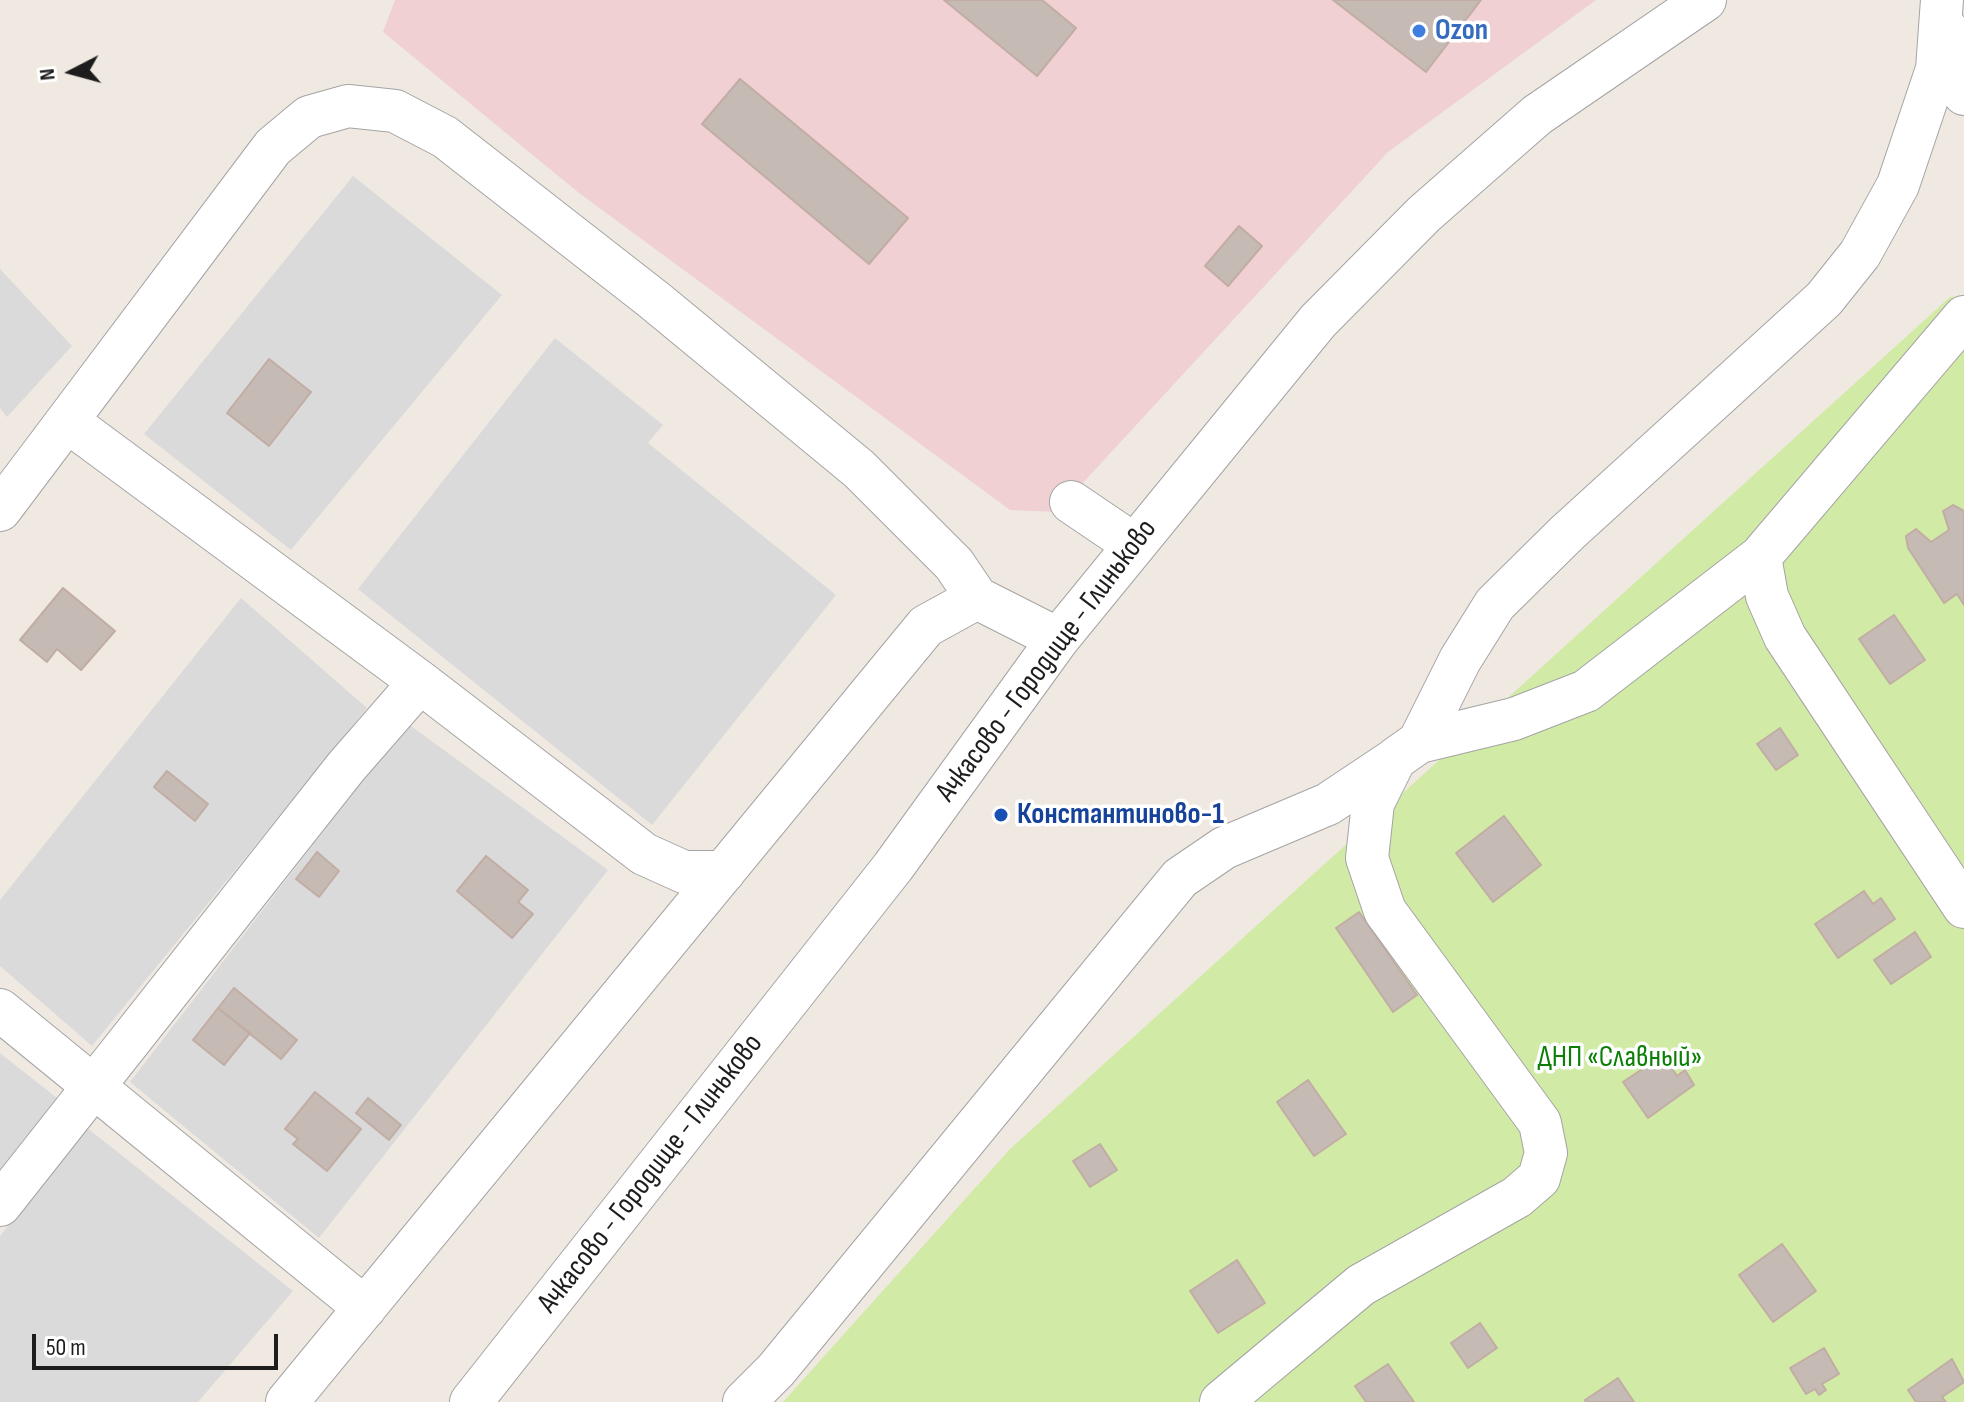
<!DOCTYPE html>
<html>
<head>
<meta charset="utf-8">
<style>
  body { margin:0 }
  #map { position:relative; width:1964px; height:1402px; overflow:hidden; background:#efe9e2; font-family:"Sofia Sans Condensed",sans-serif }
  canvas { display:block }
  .north { position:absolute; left:32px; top:32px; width:80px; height:80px; -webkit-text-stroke:6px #fff; paint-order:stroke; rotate:264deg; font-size:22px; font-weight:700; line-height:32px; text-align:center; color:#1d1d1d }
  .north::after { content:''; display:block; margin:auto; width:28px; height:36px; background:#1d1d1d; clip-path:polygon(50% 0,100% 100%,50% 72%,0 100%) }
  .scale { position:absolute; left:32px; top:1334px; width:246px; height:36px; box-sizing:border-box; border:4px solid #1d1d1d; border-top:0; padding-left:10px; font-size:24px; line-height:28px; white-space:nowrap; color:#1d1d1d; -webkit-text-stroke:6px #fff; paint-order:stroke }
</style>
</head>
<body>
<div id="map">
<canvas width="1964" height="1402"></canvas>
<div class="north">N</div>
<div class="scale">50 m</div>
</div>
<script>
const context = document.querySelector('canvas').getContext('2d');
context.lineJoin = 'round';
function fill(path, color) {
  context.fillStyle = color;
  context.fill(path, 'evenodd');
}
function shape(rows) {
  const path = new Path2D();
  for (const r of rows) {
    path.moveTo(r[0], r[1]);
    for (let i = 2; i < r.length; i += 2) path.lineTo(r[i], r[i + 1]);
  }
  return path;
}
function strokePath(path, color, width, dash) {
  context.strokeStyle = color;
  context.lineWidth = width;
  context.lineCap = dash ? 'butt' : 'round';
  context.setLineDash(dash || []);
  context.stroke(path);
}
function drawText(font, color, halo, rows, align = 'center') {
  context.font = font + ' "Sofia Sans Condensed",sans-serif';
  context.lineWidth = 7;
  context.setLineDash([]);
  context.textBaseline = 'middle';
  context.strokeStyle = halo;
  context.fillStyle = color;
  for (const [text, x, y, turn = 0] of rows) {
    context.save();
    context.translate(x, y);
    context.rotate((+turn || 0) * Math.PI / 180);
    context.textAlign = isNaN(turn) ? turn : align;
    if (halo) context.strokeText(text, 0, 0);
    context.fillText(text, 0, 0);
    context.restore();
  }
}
const residential = shape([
  [353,176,502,295,291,550,144,434],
  [0,269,72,346,7,417,0,408],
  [555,338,663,425,648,443,836,595,652,825,358,589],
  [241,598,367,708,92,1046,0,966,0,900],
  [407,723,608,870,319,1238,130,1082],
  [0,1053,62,1102,0,1178],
  [86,1127,293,1291,198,1402,0,1402,0,1236]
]);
const commercial = shape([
  [395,0,1596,0,1388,152,1056,512,1010,510,579,193,383,32]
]);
const grass = shape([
  [1964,295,1964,1402,783,1402,1010,1149,1950,297]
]);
const building = shape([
  [944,0,1042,0,1076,28,1037,76,944,0],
  [1333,0,1481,0,1426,72,1333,0],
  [740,79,908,218,869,264,702,124,740,79],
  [1239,226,1262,246,1228,286,1205,266,1239,226],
  [269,359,311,392,269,446,227,413,269,359],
  [1953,505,1964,511,1964,605,1957,594,1944,603,1908,548,1906,536,1916,529,1931,542,1949,530,1943,511,1953,505],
  [63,588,115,631,81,670,57,649,47,662,20,640,63,588],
  [1894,615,1925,660,1890,684,1859,639,1894,615],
  [1780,728,1798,755,1776,770,1757,744,1780,728],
  [167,771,208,804,195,821,154,787,167,771],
  [1504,816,1541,865,1493,902,1456,853,1504,816],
  [317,852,339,871,319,897,296,879,317,852],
  [486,856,528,890,518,902,533,914,512,938,457,891,486,856],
  [1864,891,1873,904,1881,898,1895,919,1838,958,1815,924,1864,891],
  [1359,912,1417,995,1393,1012,1336,928,1359,912],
  [1915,932,1931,957,1891,984,1874,960,1915,932],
  [234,988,297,1040,281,1059,218,1008,234,988],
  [218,1008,250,1033,224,1065,193,1040,218,1008],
  [1663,1055,1677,1076,1685,1070,1694,1085,1648,1118,1623,1082,1663,1055],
  [1308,1080,1346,1134,1314,1156,1277,1102,1308,1080],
  [315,1092,361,1129,327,1171,293,1144,298,1139,285,1129,315,1092],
  [368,1098,401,1125,389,1140,356,1113,368,1098],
  [1100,1144,1117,1170,1090,1187,1073,1161,1100,1144],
  [1782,1244,1816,1291,1773,1322,1739,1275,1782,1244],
  [1237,1260,1265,1303,1218,1333,1190,1291,1237,1260],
  [1480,1323,1497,1348,1468,1368,1451,1343,1480,1323],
  [1824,1348,1839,1374,1822,1384,1826,1390,1819,1395,1815,1389,1806,1394,1790,1368,1824,1348],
  [1952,1359,1964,1382,1942,1397,1946,1402,1916,1402,1908,1390,1952,1359],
  [1388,1364,1414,1402,1366,1402,1355,1386,1388,1364],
  [1618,1378,1634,1402,1586,1402,1585,1400,1618,1378]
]);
const minor = shape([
  [1948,31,1954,71,1964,94],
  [1964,317,1760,557,1767,596,1785,637,1964,907],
  [67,421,420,682,644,854,684,872,724,872],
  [1071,502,1133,544],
  [0,510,273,147,309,117,348,106,395,111,445,137,654,300,859,469,954,564,977,598,1058,639],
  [1419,742,1460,660,1495,604,1567,533,1824,299,1860,254,1898,185,1937,69,1942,0],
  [0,1010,365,1308],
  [0,1205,346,767,420,682],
  [287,1402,926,626,977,598],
  [471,1402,893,867,1058,639,1318,321,1424,214,1537,115,1705,0],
  [744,1402,776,1370,1180,878,1224,848,1328,804,1394,760],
  [1221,1402,1361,1285,1517,1197,1539,1178,1546,1153,1540,1123,1385,911,1367,858,1373,803,1395,759,1419,742,1514,719,1586,691,1760,557]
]);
const markers = [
  [1419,31,8,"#3f7fe0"],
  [1001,815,8,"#1a4fb4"]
];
const shopNames = [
  ["Ozon",1435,31]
];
const streetNames = [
  ["Ачкасово - Городище - Глиньково",1047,661,-53],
  ["Ачкасово - Городище - Глиньково",651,1174,-52]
];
const transitNames = [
  ["Константиново-1",1017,815]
];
const parkNames = [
  ["ДНП «Славный»",1620,1058]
];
fill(residential, '#dbdada');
fill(commercial, '#f0d0d3');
fill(grass, '#d1eba6');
fill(building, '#c6bab5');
strokePath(building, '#c1ada4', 2);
strokePath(minor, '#a4a4a4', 44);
strokePath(minor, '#fff', 42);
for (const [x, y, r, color] of markers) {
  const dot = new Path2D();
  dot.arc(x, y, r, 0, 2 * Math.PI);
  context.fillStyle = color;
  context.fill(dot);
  strokePath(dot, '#fff', 3);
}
drawText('bold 30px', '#366cbe', '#fff', shopNames, 'left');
drawText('30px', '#1d1d1d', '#fff', streetNames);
drawText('bold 30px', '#164399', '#fff', transitNames, 'left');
drawText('30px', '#0d7f07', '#fff', parkNames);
</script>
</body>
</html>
